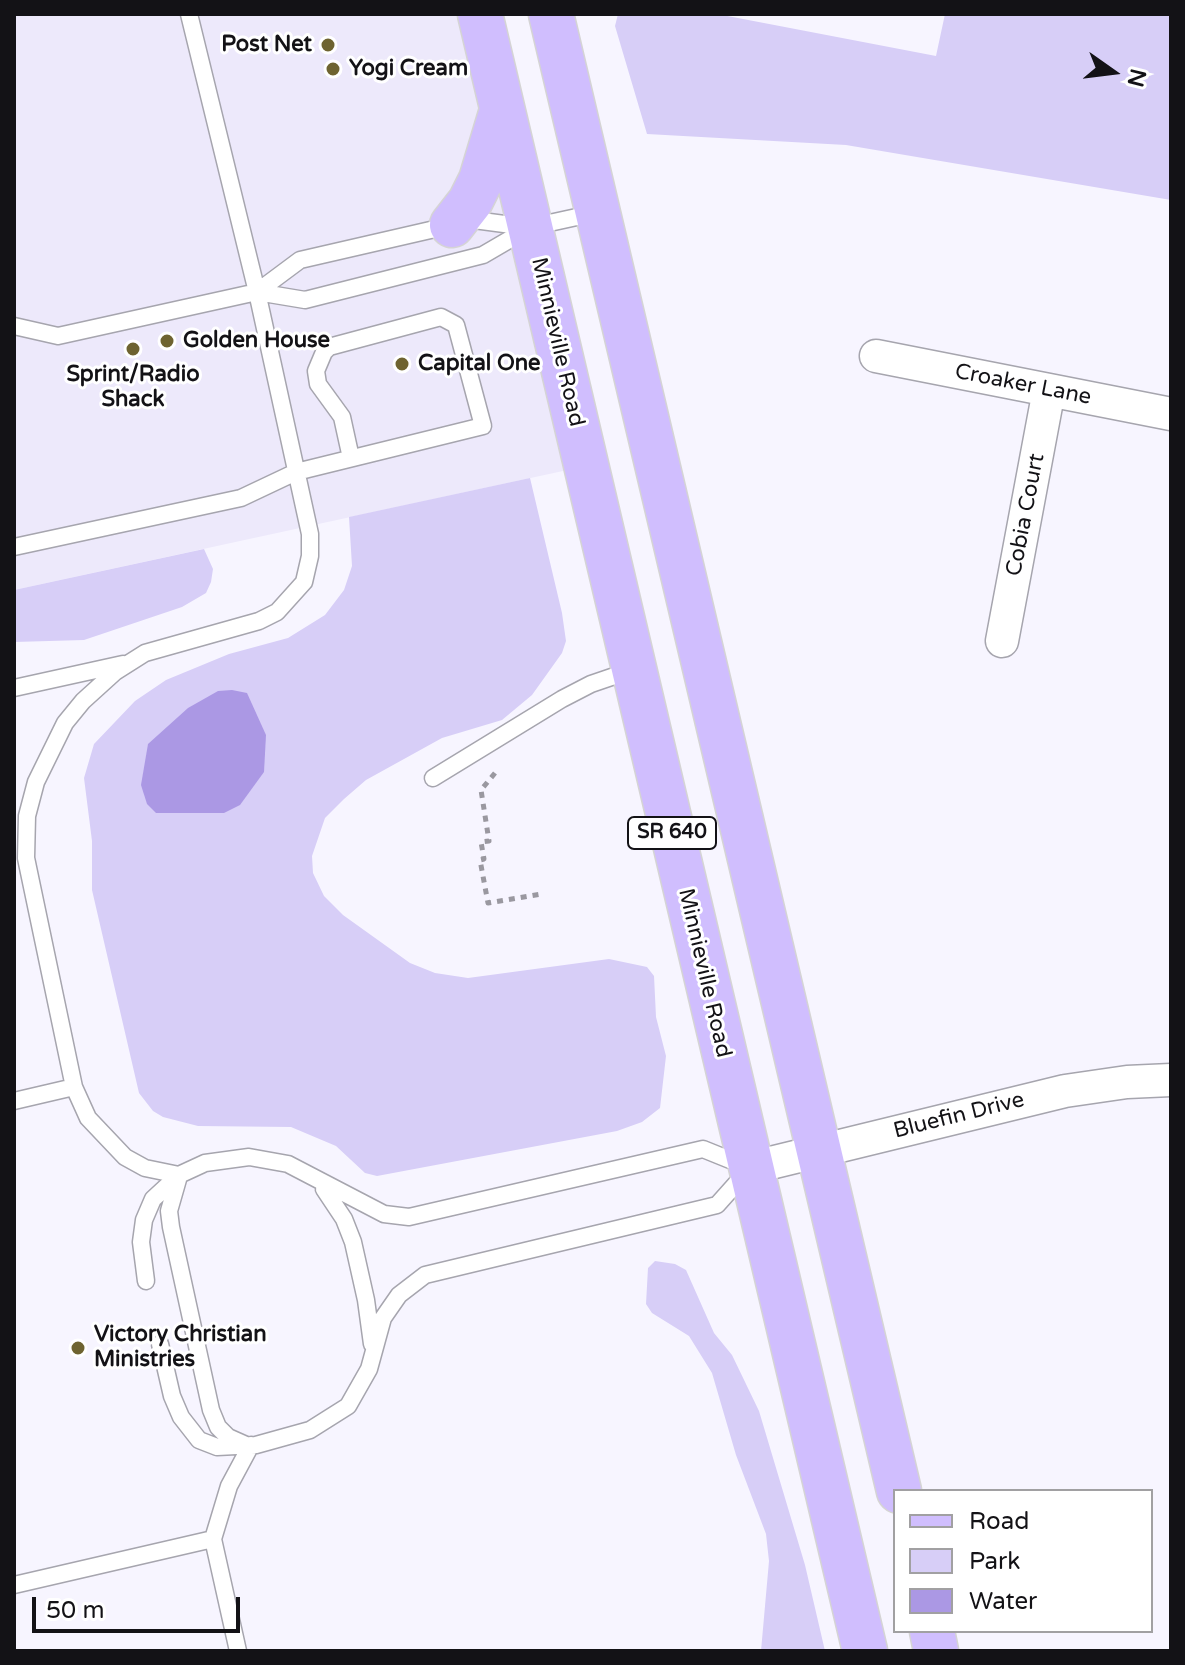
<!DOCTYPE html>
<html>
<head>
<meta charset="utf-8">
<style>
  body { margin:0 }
  #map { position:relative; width:1185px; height:1665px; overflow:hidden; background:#f7f5ff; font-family:"Varela Round",sans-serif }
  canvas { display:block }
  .frame { position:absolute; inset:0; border:16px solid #131216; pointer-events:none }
  .legend { position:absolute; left:893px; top:1489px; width:260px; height:144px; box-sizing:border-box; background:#fff; border:2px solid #a1a0a2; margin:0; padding:10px 14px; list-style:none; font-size:24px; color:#131216 }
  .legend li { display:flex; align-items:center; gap:16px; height:40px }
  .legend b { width:40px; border:2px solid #a1a0a2 }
  .north { position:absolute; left:1073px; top:32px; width:80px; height:80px; -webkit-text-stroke:6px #fff; paint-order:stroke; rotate:104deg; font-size:22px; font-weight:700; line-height:32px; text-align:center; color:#131216 }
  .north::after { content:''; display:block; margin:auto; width:28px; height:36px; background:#131216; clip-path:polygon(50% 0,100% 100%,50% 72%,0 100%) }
  .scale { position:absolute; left:32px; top:1597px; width:208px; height:36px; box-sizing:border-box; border:4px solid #131216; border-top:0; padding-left:10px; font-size:24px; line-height:28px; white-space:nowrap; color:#131216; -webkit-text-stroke:6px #fff; paint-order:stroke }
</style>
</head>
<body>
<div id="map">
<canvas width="1185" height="1665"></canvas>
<div class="frame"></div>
<ul class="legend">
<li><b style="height:10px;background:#d0befe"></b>Road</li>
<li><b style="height:22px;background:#d7cef7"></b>Park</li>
<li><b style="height:22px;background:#ab98e4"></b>Water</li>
</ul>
<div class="north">N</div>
<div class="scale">50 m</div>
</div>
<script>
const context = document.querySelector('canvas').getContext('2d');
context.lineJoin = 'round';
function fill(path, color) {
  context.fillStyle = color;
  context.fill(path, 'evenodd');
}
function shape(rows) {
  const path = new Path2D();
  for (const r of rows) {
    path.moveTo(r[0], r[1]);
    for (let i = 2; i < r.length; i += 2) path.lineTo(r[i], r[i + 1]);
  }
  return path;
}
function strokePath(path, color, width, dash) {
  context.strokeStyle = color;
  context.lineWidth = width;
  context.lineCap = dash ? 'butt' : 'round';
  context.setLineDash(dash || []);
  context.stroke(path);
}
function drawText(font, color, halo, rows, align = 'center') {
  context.font = font + ' "Varela Round",sans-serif';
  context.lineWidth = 6;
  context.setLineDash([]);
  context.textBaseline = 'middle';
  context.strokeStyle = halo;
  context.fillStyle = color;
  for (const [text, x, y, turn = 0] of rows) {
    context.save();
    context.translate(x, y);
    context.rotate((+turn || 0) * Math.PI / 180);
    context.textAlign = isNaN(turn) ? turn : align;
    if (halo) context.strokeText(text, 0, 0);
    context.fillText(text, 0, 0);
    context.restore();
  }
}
const built = shape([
  [14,14,480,14,586,466,14,590]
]);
const green = shape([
  [618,14,717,14,936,56,945,14,1171,14,1171,200,846,145,647,134,615,26],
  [530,478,562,613,566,641,562,653,532,695,502,720,442,738,366,780,344,799,325,818,312,856,313,873,324,896,343,915,410,963,435,973,468,978,609,959,647,967,654,976,656,1017,666,1056,660,1108,642,1122,617,1131,377,1176,365,1173,336,1146,291,1127,198,1126,163,1117,153,1111,139,1093,92,890,92,841,84,778,94,744,135,701,166,680,229,654,288,638,325,615,344,590,352,566,349,517],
  [204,549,213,569,211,582,206,593,182,607,84,640,14,642,14,590],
  [655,1261,675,1264,686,1270,714,1333,732,1355,759,1411,805,1565,825,1651,761,1651,769,1561,766,1534,736,1455,712,1373,689,1336,652,1313,646,1304,648,1268]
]);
const water = shape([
  [232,690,247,693,266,735,264,772,240,805,224,813,156,813,147,804,141,785,148,744,188,708,218,691]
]);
const path = shape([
  [495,773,481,790,489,841,481,842,484,859,480,860,488,903,541,894]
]);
const lane = shape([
  [257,292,300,260,474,220,527,227],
  [14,326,58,336,257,292,305,300,483,255,531,227,595,213],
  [14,547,241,498,296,472,483,426,456,325,441,317,329,347,324,352,316,371,318,384,342,417,351,458],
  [14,688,123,664],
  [433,778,562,699,591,684,632,670],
  [14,1101,74,1087],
  [179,1175,145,1168,125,1157,88,1118,74,1087,26,858,27,816,36,782,65,723,83,701,115,672,145,653,259,621,277,612,304,582,310,556,310,534,257,292,189,14],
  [179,1176,169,1211,171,1227,211,1410,218,1427,228,1437,246,1445],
  [324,1189,344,1219,353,1242,366,1300,372,1344],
  [146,1281,141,1242,144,1220,153,1199,179,1175,205,1163,249,1157,288,1164,384,1214,409,1217,703,1149,750,1168,717,1205,425,1275,399,1295,383,1318,369,1369,348,1406,310,1430,256,1445,217,1447,199,1440,181,1417,172,1396,160,1344],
  [14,1585,213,1539],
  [238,1651,213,1539,229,1486,251,1445]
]);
const street = shape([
  [876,356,1171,414],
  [1002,641,1049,390],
  [750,1168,1065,1091,1127,1082,1171,1080]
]);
const primary = shape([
  [480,14,865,1651],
  [551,14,899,1491],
  [452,225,470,202,481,180,502,110],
  [932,1631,936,1651]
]);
const markers = [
  [328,45,8,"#6e6330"],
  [333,69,8,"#6e6330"],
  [167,341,8,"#6e6330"],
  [133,349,8,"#6e6330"],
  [402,364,8,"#6e6330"],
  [78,1348,8,"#6e6330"]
];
const shields = [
  [672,833,88]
];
const shieldNames = [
  ["SR 640",672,833]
];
const poiNames = [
  ["Post Net",312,45,"right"],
  ["Yogi Cream",349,69],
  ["Golden House",183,341],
  ["Capital One",418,364],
  ["Sprint/Radio",133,375,"center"],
  ["Shack",133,400,"center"],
  ["Victory Christian",94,1335],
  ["Ministries",94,1360]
];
const streetNames = [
  ["Minnieville Road",557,342,77],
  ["Croaker Lane",1023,385,11],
  ["Cobia Court",1026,515,-79],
  ["Minnieville Road",704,973,77],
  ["Bluefin Drive",959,1116,-14]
];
fill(built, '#ede9fb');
fill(green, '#d7cef7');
fill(water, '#ab98e4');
strokePath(lane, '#a6a5ae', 19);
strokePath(street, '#a6a5ae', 35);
strokePath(primary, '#d5d4d5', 47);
strokePath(path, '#9a98a0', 5, [6, 6]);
strokePath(lane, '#fff', 16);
strokePath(street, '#fff', 32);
strokePath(primary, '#d0befe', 44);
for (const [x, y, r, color] of markers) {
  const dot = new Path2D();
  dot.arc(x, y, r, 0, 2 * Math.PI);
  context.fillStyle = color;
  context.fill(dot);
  strokePath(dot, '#fff', 3);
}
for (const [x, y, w] of shields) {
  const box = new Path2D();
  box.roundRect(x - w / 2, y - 16, w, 32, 6);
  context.fillStyle = '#fff';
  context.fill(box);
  strokePath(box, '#131216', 2);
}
drawText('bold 20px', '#131216', null, shieldNames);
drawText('bold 22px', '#131216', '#fff', poiNames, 'left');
drawText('22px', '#131216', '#fff', streetNames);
</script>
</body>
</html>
